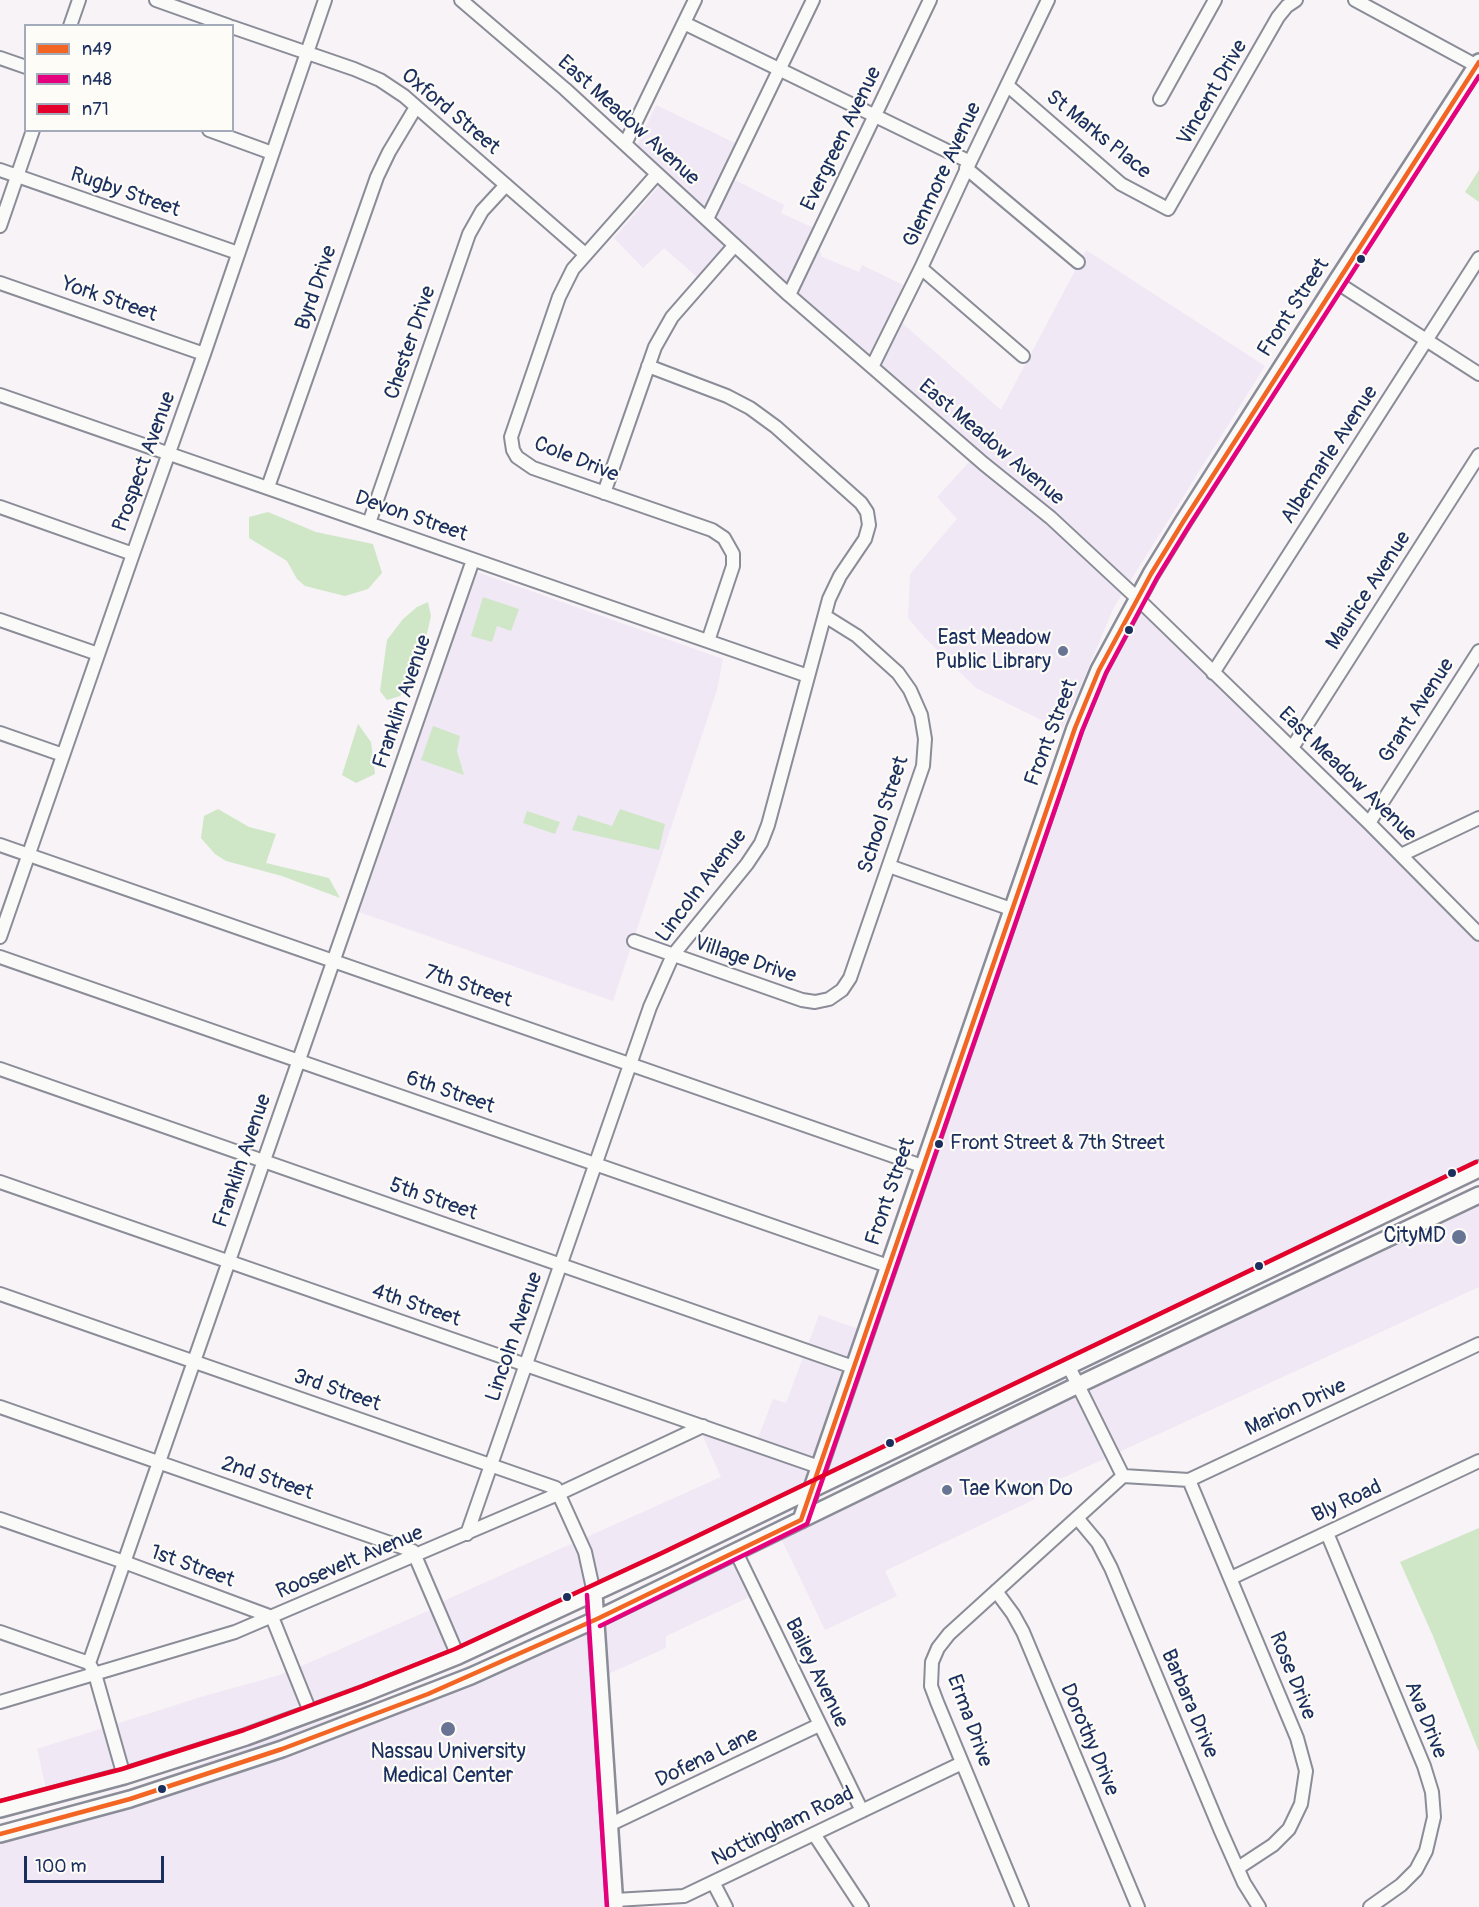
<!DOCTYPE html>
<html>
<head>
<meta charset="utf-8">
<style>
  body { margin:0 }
  #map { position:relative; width:1479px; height:1907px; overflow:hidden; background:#f7f3f7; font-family:Pangolin,sans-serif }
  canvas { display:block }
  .legend { position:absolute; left:24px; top:24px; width:210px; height:108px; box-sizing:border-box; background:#fdfcf7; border:2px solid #a3aaba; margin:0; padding:8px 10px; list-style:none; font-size:18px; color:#1b2f5e }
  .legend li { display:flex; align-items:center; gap:12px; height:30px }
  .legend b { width:30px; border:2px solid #a3aaba }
  .scale { position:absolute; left:24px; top:1856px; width:140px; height:27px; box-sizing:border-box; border:3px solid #1b2f5e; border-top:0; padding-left:8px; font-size:18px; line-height:21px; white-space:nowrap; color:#1b2f5e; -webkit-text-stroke:4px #fdfcf7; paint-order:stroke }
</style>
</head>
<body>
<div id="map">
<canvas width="1479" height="1907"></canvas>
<ul class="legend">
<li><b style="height:8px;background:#f26522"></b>n49</li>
<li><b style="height:8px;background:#e5007d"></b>n48</li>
<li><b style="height:8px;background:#e4002b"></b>n71</li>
</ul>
<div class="scale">100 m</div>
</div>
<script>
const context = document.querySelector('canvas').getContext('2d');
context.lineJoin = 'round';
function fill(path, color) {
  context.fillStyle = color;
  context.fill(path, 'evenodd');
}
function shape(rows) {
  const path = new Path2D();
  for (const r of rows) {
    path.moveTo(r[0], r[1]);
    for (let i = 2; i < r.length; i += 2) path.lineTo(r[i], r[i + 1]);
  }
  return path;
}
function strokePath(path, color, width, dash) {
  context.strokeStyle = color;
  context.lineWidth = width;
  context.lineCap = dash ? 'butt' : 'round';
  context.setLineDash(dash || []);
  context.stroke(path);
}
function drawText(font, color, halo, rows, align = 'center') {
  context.font = font + ' Pangolin,sans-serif';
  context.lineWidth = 4.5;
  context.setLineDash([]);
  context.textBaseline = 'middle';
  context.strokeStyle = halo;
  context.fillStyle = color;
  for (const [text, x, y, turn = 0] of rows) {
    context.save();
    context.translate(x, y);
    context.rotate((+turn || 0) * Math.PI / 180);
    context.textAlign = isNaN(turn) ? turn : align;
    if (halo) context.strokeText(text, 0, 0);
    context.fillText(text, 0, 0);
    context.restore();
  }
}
const built = shape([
  [656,105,735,143,735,180,784,205,781,213,812,227,822,257,859,272,862,265,903,285,892,314,1001,410,1086,250,1265,366,1114,607,1062,730,976,688,925,638,908,618,910,574,957,519,937,497,970,461,737,256,707,286,664,248,643,268,614,238,659,186,632,157],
  [477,572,723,659,717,690,613,1001,359,912],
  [1137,598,1479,934,1479,1169,811,1489,1075,728],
  [1479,1197,1479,1287,1032,1492,1035,1499,885,1571,897,1596,825,1630,778,1532],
  [819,1315,858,1329,805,1483,461,1647,446,1649,311,1704,296,1706,282,1715,165,1753,46,1788,37,1749,201,1697,276,1676,297,1668,430,1610,439,1603,721,1477,700,1430,754,1448,773,1399,786,1403],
  [734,1554,754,1595,666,1636,666,1648,608,1674,604,1619],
  [588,1627,612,1907,0,1907,0,1835]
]);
const green = shape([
  [1479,170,1479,202,1465,192],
  [268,512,316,532,373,544,382,573,368,589,345,596,305,586,297,579,287,561,249,538,249,517],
  [483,597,519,609,511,631,497,626,492,642,471,636],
  [428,602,431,616,423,651,412,678,400,696,387,700,380,691,387,640,403,619,417,607],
  [358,724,371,742,375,774,356,783,342,775],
  [433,726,460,736,457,751,464,775,421,760],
  [218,809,249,827,276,834,266,863,329,878,340,898,282,876,226,861,215,854,201,838,204,816],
  [620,809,665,824,659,850,572,830,578,815,612,826],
  [527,811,560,822,555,834,523,823],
  [1479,1528,1479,1752,1433,1636,1400,1562]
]);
const minor = shape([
  [156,0,229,26],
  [461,0,565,89,789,295,984,464,1051,518,1137,598,1369,823,1479,934],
  [1355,0,1477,66],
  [684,23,970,162],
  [70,26,79,0],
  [232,27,354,69,380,80,404,96,585,254],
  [0,58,26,67],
  [1007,85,1121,184,1168,209,1278,17,1287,6,1296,0],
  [1160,99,1215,0],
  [209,130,272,153],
  [625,144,695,0],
  [966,168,1078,262],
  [0,170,238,253],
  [657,174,573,269,559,297,511,437,513,450,517,457,533,468,712,530,724,538,733,554,733,566,708,641],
  [707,219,813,0],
  [0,226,33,130],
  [921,268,1023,356],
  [1336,282,1479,374],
  [0,283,204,354],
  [789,295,930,0],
  [872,367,921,268,970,162,1048,0],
  [0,395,808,676],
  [268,487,377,177,389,152,416,107],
  [604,493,655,347,672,317,735,245],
  [0,507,133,554],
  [369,523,469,234,482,211,506,185],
  [0,620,98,654],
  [1213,673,1479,258],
  [0,733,63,755],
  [1292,748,1479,455],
  [1369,823,1479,651],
  [0,845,922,1166],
  [1401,855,1479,818],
  [889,866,1011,909],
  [0,937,133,554,204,354,325,0],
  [634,941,802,1000,815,1002,829,999,842,990,850,978,923,766,925,739,921,715,910,690,898,673,857,636,825,616],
  [0,957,888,1266],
  [0,1069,853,1367],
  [0,1182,819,1467],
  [0,1294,556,1488,585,1552,594,1593],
  [1068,1365,1123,1476],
  [0,1407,413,1551,458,1656],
  [1123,1476,1189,1480,1479,1344],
  [1189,1480,1297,1738,1306,1771,1301,1804,1289,1829,1273,1845,1238,1868],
  [0,1519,124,1562,272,1617,311,1714],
  [1078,1519,1098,1543,1111,1568,1220,1829,1244,1883,1259,1907],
  [1327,1533,1424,1766,1432,1792,1434,1817,1426,1851,1416,1870,1401,1885,1370,1907],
  [467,1534,650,1007,673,955,747,864,761,843,768,825,829,599,840,576,865,539,869,525,867,512,861,503,776,427,750,408,727,396,648,366],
  [736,1552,862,1811],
  [1231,1578,1479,1461],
  [996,1591,1013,1614,1023,1632,1138,1907],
  [0,1632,89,1663],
  [0,1702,235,1632,558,1494,703,1426],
  [124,1776,95,1674,89,1663,473,560],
  [611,1824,819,1725],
  [814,1834,862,1907],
  [713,1882,726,1907],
  [615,1900,684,1896,962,1763],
  [1022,1907,937,1702,931,1686,932,1662,938,1648,949,1634,1123,1476]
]);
const major = shape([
  [801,1520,1075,728,1099,670,1151,574,1183,522,1336,282,1479,62],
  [594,1593,615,1907],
  [0,1809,124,1776,246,1737,363,1694,458,1656,665,1560,1479,1169],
  [0,1834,130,1799,282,1749,471,1676,597,1619,1078,1385,1479,1195]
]);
const bus1 = shape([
  [0,1834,130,1799,282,1749,428,1694,597,1619,801,1520,1075,728,1099,670,1151,574,1183,522,1479,62]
]);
const bus2 = shape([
  [587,1595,607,1907],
  [600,1626,807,1524,1082,731,1106,673,1157,578,1189,526,1479,76]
]);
const bus3 = shape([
  [0,1801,122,1769,244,1730,360,1687,455,1649,662,1553,1476,1162]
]);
const markers = [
  [1361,259,5,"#1b2f5e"],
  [1129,630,5,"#1b2f5e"],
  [1063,651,6,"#687494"],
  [939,1144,5,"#1b2f5e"],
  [1452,1173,5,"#1b2f5e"],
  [1459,1237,8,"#687494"],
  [1259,1266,5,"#1b2f5e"],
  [890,1443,5,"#1b2f5e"],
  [947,1490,6,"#687494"],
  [567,1597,5,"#1b2f5e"],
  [448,1729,8,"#687494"],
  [162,1789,5,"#1b2f5e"]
];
const busNames = [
  ["Front Street & 7th Street",950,1144]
];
const streetNames = [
  ["Vincent Drive",1213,93,-60],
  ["Oxford Street",450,112,40],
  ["East Meadow Avenue",628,121,42],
  ["St Marks Place",1098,135,39],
  ["Evergreen Avenue",842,139,-64],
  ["Glenmore Avenue",943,175,-65],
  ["Rugby Street",125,193,19],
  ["Byrd Drive",317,288,-71],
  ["York Street",109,300,19],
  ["Front Street",1294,308,-57],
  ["Chester Drive",411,343,-71],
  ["East Meadow Avenue",991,443,40],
  ["Albemarle Avenue",1330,455,-57],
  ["Cole Drive",576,460,22],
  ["Prospect Avenue",145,462,-70],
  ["Devon Street",411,517,19],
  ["Maurice Avenue",1369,591,-57],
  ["Franklin Avenue",403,702,-71],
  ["Grant Avenue",1417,711,-57],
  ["Front Street",1052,733,-69],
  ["East Meadow Avenue",1347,775,44],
  ["School Street",884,815,-72],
  ["Lincoln Avenue",702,886,-53],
  ["Village Drive",745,960,19],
  ["7th Street",468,987,19],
  ["6th Street",450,1093,19],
  ["Franklin Avenue",243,1161,-71],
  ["Front Street",891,1192,-71],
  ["5th Street",433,1200,19],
  ["4th Street",416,1306,19],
  ["Lincoln Avenue",515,1337,-71],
  ["3rd Street",337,1391,19],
  ["Marion Drive",1296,1408,-25],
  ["2nd Street",267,1479,19],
  ["Bly Road",1347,1502,-25],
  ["Roosevelt Avenue",350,1563,-23],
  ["1st Street",192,1567,20],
  ["Bailey Avenue",816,1673,64],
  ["Rose Drive",1292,1676,68],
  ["Barbara Drive",1189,1704,67],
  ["Ava Drive",1425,1720,68],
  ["Erma Drive",969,1721,70],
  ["Dorothy Drive",1089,1740,67],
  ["Dofena Lane",707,1758,-26],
  ["Nottingham Road",783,1827,-26]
];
const poiNames = [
  ["East Meadow",1051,639],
  ["Public Library",1051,663],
  ["CityMD",1446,1237],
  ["Tae Kwon Do",959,1490,"left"],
  ["Nassau University",448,1753,"center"],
  ["Medical Center",448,1777,"center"]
];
fill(built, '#f0e8f5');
fill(green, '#cfe7c6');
strokePath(minor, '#8a8c97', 16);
strokePath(major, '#8a8c97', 20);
strokePath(minor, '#fafaf9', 12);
strokePath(major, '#fafaf9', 15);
strokePath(bus1, '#f26522', 4.5);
strokePath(bus2, '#e5007d', 4.5);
strokePath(bus3, '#e4002b', 4.5);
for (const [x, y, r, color] of markers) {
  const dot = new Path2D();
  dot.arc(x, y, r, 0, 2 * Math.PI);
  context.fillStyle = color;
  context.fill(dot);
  strokePath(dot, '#fdfcf7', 2);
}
drawText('20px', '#1b2f5e', '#fdfcf7', busNames, 'left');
drawText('21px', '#1b2f5e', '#fdfcf7', streetNames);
drawText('21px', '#1b2f5e', '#fdfcf7', poiNames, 'right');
</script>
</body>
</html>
